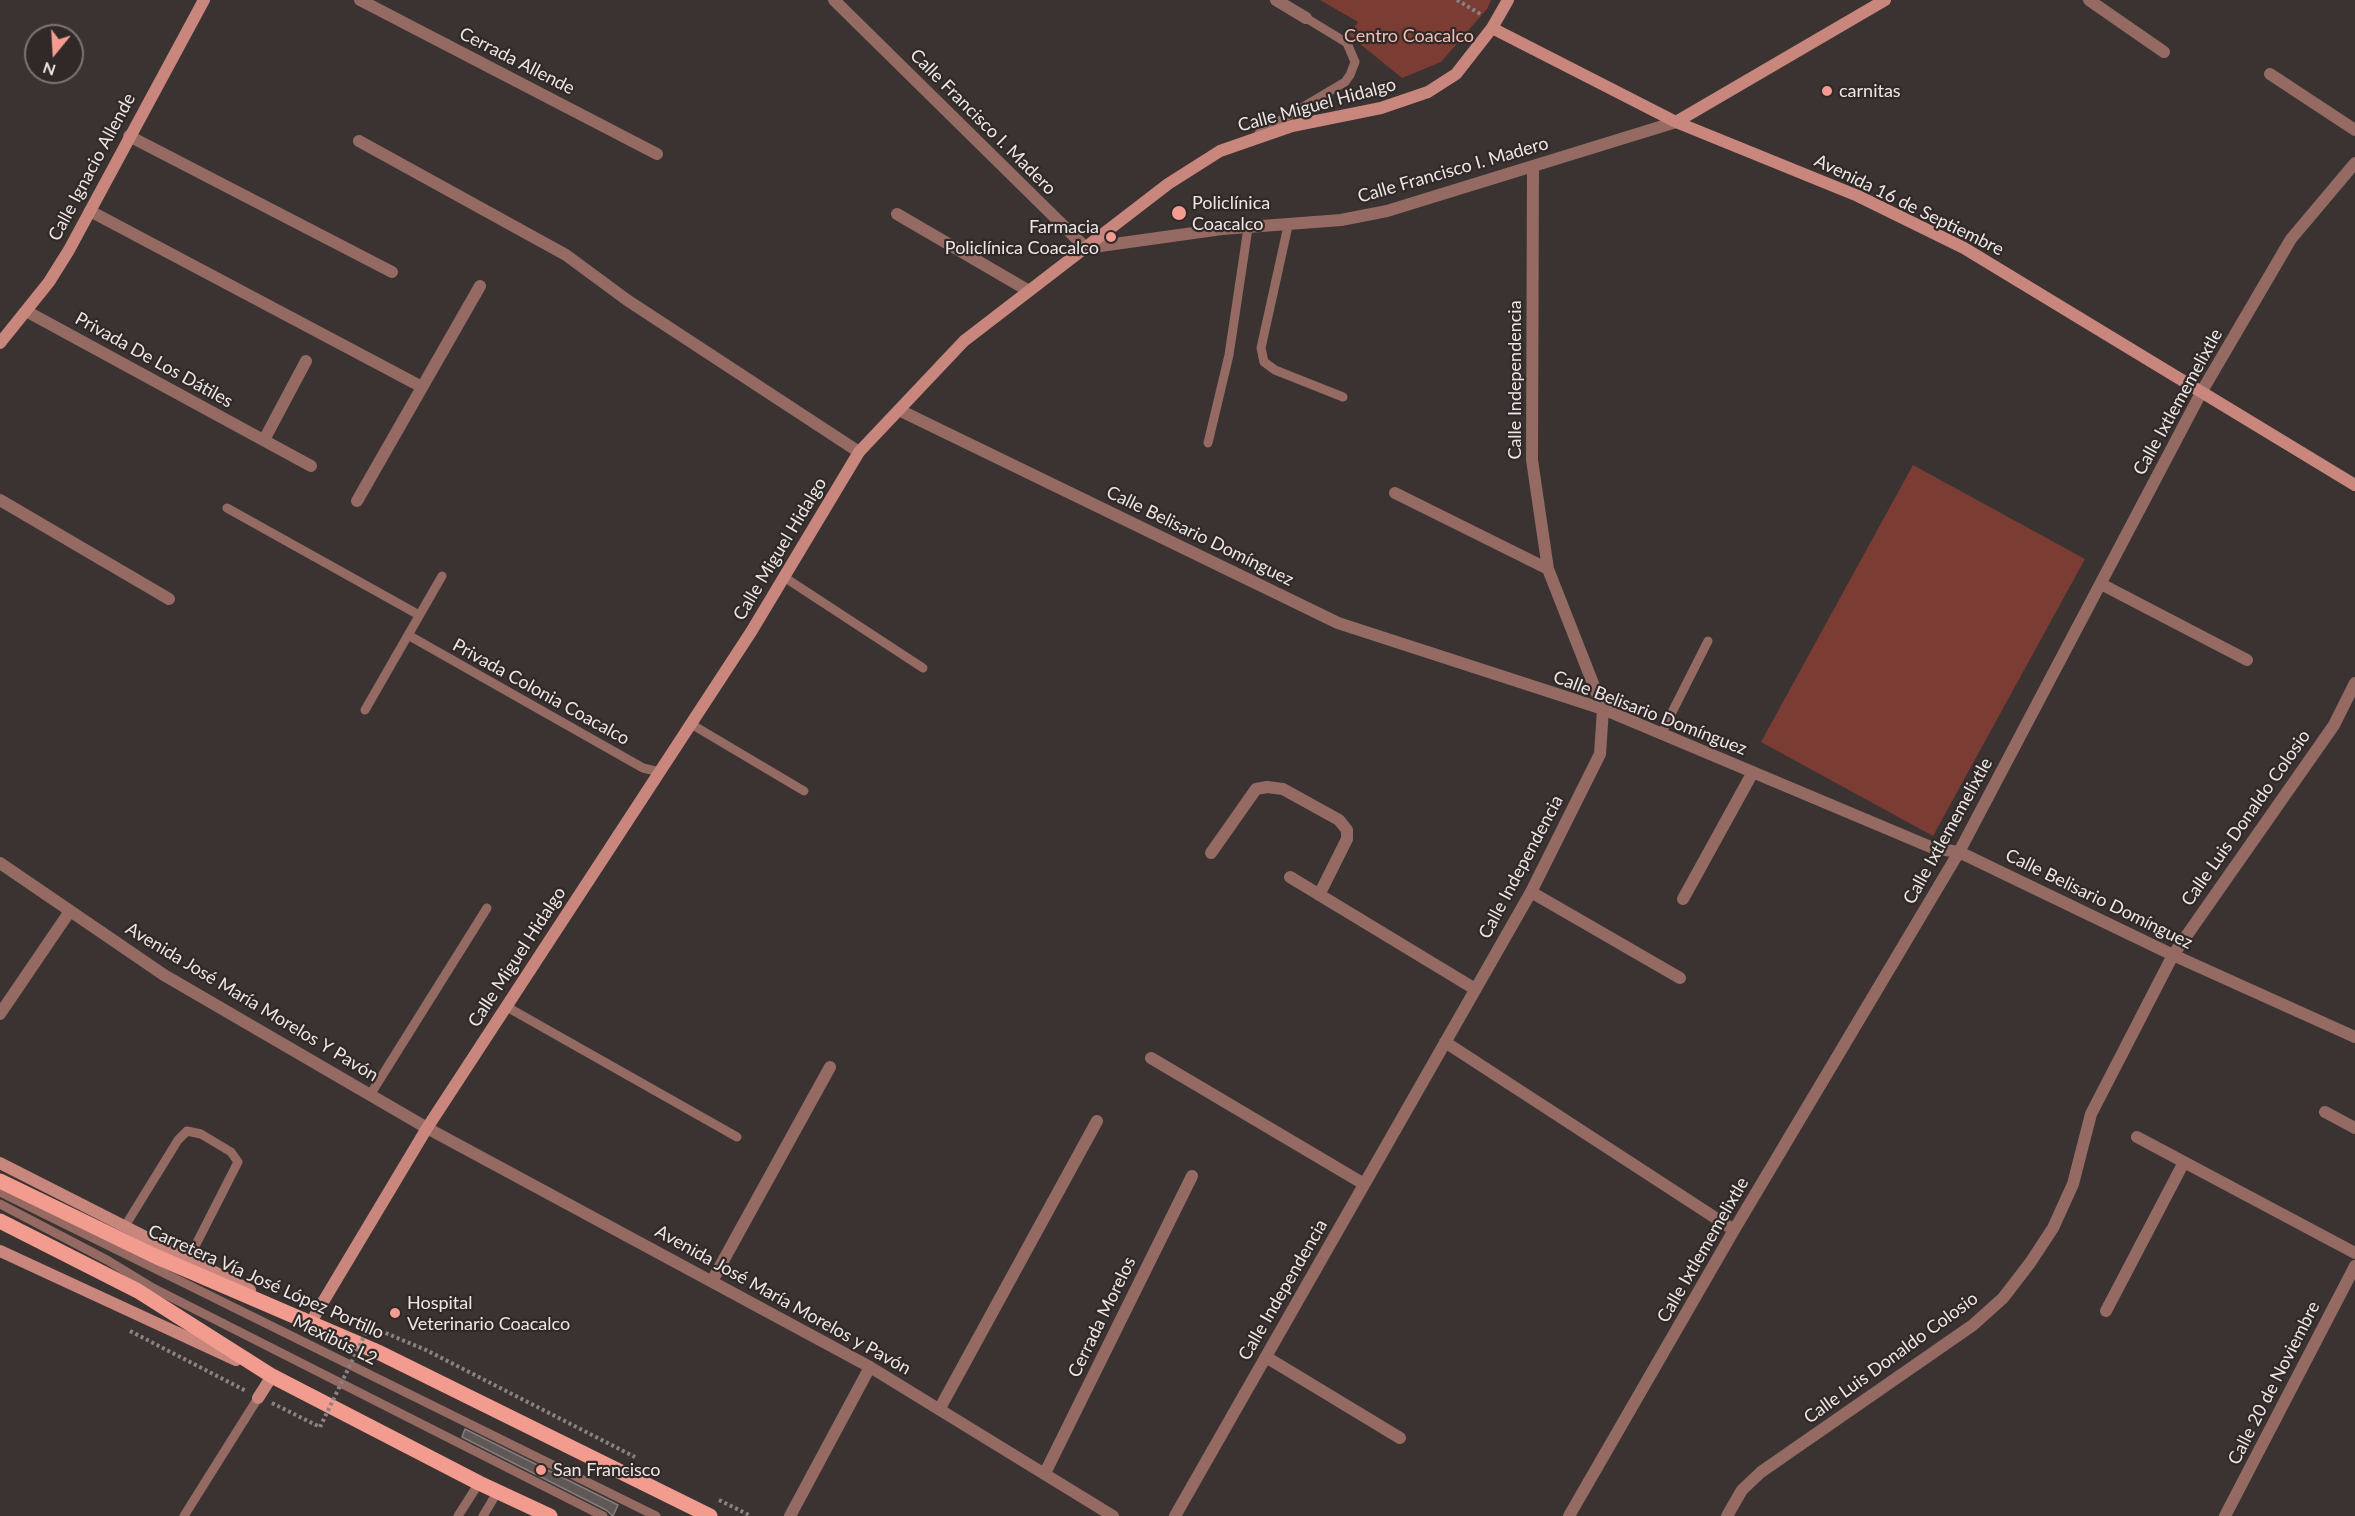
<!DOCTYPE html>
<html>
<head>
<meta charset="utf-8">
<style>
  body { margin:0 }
  #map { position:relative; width:2355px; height:1516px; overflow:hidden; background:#3a3332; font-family:Lato,sans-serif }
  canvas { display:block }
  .north { position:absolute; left:24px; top:24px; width:60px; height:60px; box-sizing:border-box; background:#302928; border:2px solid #7b7574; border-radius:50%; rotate:198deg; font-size:16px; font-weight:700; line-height:24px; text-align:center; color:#ece7e6 }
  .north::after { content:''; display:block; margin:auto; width:21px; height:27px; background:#f59c90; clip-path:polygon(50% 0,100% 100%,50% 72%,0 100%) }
</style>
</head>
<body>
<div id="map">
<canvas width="2355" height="1516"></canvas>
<div class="north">N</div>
</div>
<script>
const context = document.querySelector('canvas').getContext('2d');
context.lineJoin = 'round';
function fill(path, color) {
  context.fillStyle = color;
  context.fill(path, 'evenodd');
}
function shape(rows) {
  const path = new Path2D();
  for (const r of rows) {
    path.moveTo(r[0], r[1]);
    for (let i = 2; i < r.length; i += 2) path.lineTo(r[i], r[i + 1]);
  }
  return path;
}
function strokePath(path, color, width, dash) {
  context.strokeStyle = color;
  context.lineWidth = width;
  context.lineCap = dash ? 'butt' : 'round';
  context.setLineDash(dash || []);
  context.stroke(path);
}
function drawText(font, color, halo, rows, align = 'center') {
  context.font = font + ' Lato,sans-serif';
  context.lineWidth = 4.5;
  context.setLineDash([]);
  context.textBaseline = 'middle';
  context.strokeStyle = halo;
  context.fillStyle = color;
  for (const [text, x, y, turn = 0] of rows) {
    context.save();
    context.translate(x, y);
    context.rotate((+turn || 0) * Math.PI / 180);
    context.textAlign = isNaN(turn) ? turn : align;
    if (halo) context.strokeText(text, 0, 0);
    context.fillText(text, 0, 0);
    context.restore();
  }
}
const green = shape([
  [1320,0,1491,0,1487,9,1441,62,1402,78,1349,35,1358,22],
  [1913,465,2085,559,1933,836,1761,742]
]);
const building = shape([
  [465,1429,618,1505,613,1516,606,1510,462,1437,465,1429]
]);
const path = shape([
  [1457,0,1482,15],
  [369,1326,426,1350,635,1457],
  [130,1331,246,1391],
  [272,1403,320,1427],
  [719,1500,751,1516]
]);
const lane = shape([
  [1259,133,1345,82,1350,75,1355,62,1347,43,1306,18],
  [1288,226,1261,348,1264,362,1275,370,1343,397],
  [1208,443,1229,355,1248,228],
  [227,508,419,615],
  [784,577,923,668],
  [408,635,643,768,660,772],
  [365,710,442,576],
  [691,724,804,791],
  [1661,734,1708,641],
  [507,1007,737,1137],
  [370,1095,487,908],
  [0,1192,656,1516],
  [0,1204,107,1260,153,1288,603,1516],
  [125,1226,178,1140,187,1131,201,1134,231,1152,238,1162,189,1258],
  [184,1516,258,1398],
  [458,1516,479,1483],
  [483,1516,498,1491]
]);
const street = shape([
  [360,0,657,154],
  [834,0,1086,248,1222,229,1341,220,1387,211,1676,122],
  [1276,0,1306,18],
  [2089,0,2164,52],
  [2270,74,2355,130],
  [129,136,392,272],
  [359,141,566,255,627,300,859,452],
  [90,211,422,387],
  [897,214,1029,291],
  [26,311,311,466],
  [899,410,1338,623,1603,709,1933,848,1959,852,2173,955,2355,1037],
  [264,440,306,361],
  [1395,493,1548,569],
  [0,500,169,599],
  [357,501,480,286],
  [2101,584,2247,660],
  [1211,853,1256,789,1267,787,1283,789,1339,820,1347,830,1347,839,1319,895],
  [0,863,164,975,427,1128,870,1367,1113,1516],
  [1290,877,1475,989],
  [1531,892,1680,978],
  [1683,899,1753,772],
  [0,1014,70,911],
  [1445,1042,1734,1230],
  [1151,1058,1364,1184],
  [2325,1112,2355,1128],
  [2137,1137,2355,1253],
  [712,1281,830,1067],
  [2106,1311,2184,1162],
  [1266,1357,1400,1438],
  [940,1408,1097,1121],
  [1045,1473,1192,1176],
  [790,1516,870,1367],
  [1175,1516,1531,892,1600,754,1603,709,1548,569,1532,460,1533,166],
  [1569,1516,1734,1230,1959,852,2202,391,2291,239,2355,163],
  [1727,1516,1742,1490,1761,1472,1973,1325,2003,1298,2030,1263,2053,1228,2073,1184,2091,1114,2173,955,2334,725,2355,683],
  [2225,1516,2355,1266]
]);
const secondary = shape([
  [1492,28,1676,122,1858,196,1964,248,2355,485],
  [1676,122,1885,0],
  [0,343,49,282,69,250,204,0],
  [0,1163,250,1290],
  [0,1251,236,1360],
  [303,1318,311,1322,427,1128,751,632,859,452,964,341,1168,184,1220,151,1243,143,1292,126,1381,108,1428,92,1456,74,1492,28,1508,0],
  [258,1398,272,1376,265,1373]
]);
const primary = shape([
  [0,1181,157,1257,380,1353,710,1516],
  [0,1221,138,1291,272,1376,479,1483,550,1516]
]);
const pathBridge = shape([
  [320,1427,369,1326]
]);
const markers = [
  [1827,91,6,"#f59c90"],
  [1179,213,8,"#f59c90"],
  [1111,237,6,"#f59c90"],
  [395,1313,6,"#f59c90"],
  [541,1470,6,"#f59c90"]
];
const parkNames = [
  ["Centro Coacalco",1409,36]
];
const streetNames = [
  ["Cerrada Allende",517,61,27],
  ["Calle Miguel Hidalgo",1317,105,-15],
  ["Calle Francisco I. Madero",983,122,45],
  ["Calle Ignacio Allende",92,167,-62],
  ["Calle Francisco I. Madero",1453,170,-16],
  ["Avenida 16 de Septiembre",1909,205,26],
  ["Privada De Los Dátiles",154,360,29],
  ["Calle Independencia",1515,380,-90],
  ["Calle Ixtlememelixtle",2178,402,-61],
  ["Calle Belisario Domínguez",1200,536,26],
  ["Calle Miguel Hidalgo",780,549,-59],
  ["Privada Colonia Coacalco",541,692,29],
  ["Calle Belisario Domínguez",1650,713,21],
  ["Calle Luis Donaldo Colosio",2246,818,-55],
  ["Calle Ixtlememelixtle",1948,831,-61],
  ["Calle Independencia",1521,867,-62],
  ["Calle Belisario Domínguez",2099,899,26],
  ["Calle Miguel Hidalgo",517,957,-57],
  ["Avenida José María Morelos Y Pavón",252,1002,31],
  ["Calle Ixtlememelixtle",1703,1250,-60],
  ["Carretera Vía José López Portillo",266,1282,24],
  ["Calle Independencia",1283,1290,-60],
  ["Avenida José María Morelos y Pavón",783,1300,29],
  ["Cerrada Morelos",1102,1317,-64],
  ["Mexibús L2",335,1340,26],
  ["Calle Luis Donaldo Colosio",1891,1358,-36],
  ["Calle 20 de Noviembre",2274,1383,-63]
];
const poiNames = [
  ["carnitas",1839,91],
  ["Policlínica",1192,203],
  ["Coacalco",1192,224],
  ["Farmacia",1099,227,"right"],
  ["Policlínica Coacalco",1099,248,"right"],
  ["Hospital",407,1303],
  ["Veterinario Coacalco",407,1324],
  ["San Francisco",553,1470]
];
fill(green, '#7b3c34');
fill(building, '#605857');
strokePath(building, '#857d7b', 1.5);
strokePath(path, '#898382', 4, [3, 3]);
strokePath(lane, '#946a63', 9);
strokePath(street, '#946a63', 12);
strokePath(secondary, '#c9867c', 12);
strokePath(primary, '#f29b8f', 15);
strokePath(pathBridge, '#898382', 4, [3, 3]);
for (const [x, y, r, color] of markers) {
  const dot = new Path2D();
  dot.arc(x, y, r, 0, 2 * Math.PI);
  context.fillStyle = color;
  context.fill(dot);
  strokePath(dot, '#302928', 2);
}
drawText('18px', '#f2beb5', '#302928', parkNames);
drawText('18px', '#ece7e6', '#302928', streetNames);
drawText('18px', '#ece7e6', '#302928', poiNames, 'left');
</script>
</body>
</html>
